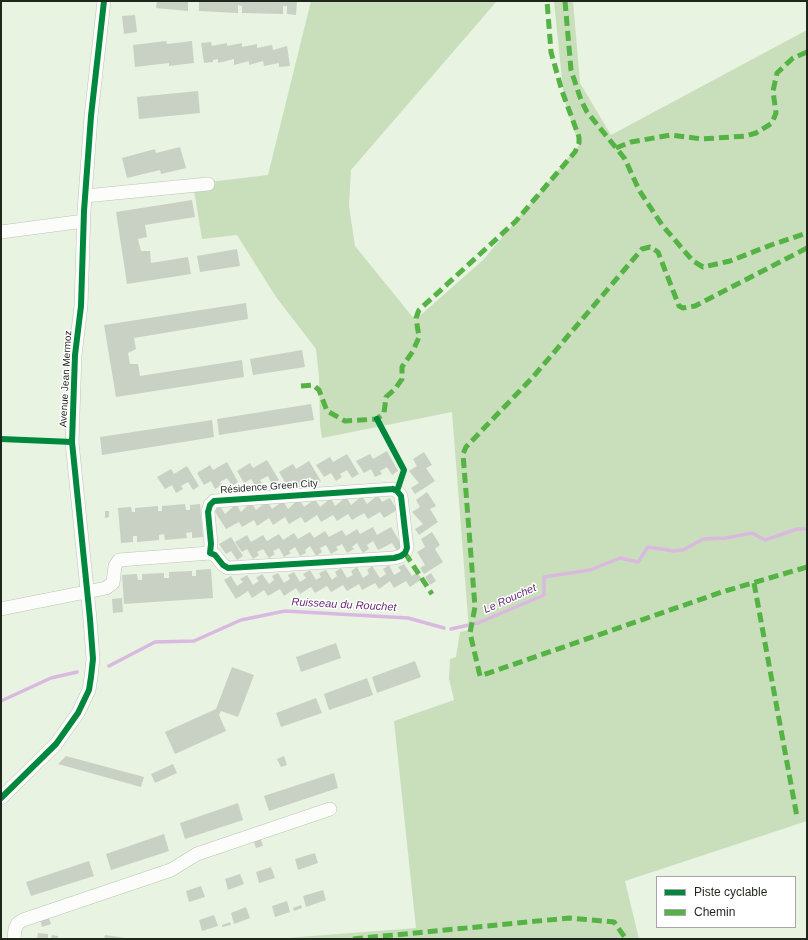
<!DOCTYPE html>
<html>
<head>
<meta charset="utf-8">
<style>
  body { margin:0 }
  #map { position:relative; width:808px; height:940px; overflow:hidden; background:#e8f3e2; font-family:Helvetica,sans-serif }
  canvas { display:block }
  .frame { position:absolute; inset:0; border:2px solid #1f261b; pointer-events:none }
  .legend { position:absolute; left:656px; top:876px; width:140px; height:52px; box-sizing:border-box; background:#fff; border:1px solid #a5a8a4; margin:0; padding:5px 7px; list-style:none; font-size:12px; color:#1f261b }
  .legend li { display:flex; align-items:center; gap:8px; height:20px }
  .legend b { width:20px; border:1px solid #a5a8a4 }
</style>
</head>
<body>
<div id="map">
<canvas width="808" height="940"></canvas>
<div class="frame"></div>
<ul class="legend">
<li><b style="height:5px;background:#00873e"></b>Piste cyclable</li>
<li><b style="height:5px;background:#55b245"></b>Chemin</li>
</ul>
</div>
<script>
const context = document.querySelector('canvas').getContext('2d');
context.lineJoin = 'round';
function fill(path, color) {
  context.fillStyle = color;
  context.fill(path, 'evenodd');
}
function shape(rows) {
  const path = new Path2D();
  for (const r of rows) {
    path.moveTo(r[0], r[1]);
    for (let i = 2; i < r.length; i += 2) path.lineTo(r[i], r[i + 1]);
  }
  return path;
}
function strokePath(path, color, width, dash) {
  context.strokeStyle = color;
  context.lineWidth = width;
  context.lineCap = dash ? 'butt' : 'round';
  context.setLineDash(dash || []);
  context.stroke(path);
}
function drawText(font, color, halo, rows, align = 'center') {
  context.font = font + ' Helvetica,sans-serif';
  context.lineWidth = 3;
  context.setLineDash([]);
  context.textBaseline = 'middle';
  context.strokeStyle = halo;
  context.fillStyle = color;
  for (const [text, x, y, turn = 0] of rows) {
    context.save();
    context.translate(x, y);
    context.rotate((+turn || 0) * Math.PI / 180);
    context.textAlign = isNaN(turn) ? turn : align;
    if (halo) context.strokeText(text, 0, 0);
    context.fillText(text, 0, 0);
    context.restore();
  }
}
const green = shape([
  [311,1,497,1,351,170,349,206,355,246,415,320,483,260,579,145,564,99,554,1,573,1,580,83,611,135,807,30,807,821,625,881,639,939,273,939,416,928,394,721,454,700,449,679,450,659,456,657,460,632,469,630,452,412,322,438,320,425,319,376,316,349,276,297,237,235,202,239,193,184,268,175]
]);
const stream = shape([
  [451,629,478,623,544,595,544,577,590,570,620,558,638,562,648,547,674,551,683,550,703,539,726,538,752,533,765,540,797,529,807,529],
  [109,666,155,642,194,641,241,620,285,611,408,618,444,628],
  [1,701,51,678,77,672]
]);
const building = shape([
  [157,1,188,1,188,11,156,8],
  [199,1,297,1,296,15,287,14,287,6,283,6,283,14,242,13,242,6,238,5,238,13,199,11],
  [135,15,137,32,124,34,122,16],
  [166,41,167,44,192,41,194,63,169,66,169,63,135,67,133,45],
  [211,42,212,46,227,43,227,46,242,43,242,47,257,44,257,48,272,45,273,50,287,46,290,66,279,67,279,63,264,66,263,61,249,65,249,61,234,65,234,59,218,63,218,59,213,60,213,62,204,63,201,43],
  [198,91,200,113,139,119,137,97],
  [180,147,186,168,161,174,160,170,127,178,122,158,155,149,156,153],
  [192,200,195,217,145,225,147,237,138,239,141,251,150,251,151,263,188,257,191,274,127,284,116,212],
  [237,249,240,266,200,272,197,256],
  [246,303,248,319,134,338,136,349,128,353,130,364,138,364,140,376,242,360,244,377,116,397,104,325],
  [302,350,305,367,253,375,250,359],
  [311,404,314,420,219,435,217,419],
  [212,420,214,437,102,455,100,437],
  [387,451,398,471,392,475,387,467,380,471,382,474,375,477,371,469,364,473,356,461,370,454,373,459],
  [424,452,432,465,426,468,435,481,415,494,411,488,419,483,409,471,417,466,413,459],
  [347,454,359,474,352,478,347,470,340,474,342,477,336,481,331,473,324,477,316,465,330,457,333,462],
  [267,460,279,480,272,484,268,476,260,480,262,483,256,487,251,479,244,483,237,471,250,463,253,468],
  [309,461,321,481,315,485,310,477,303,481,305,484,298,488,294,480,286,484,279,472,293,464,296,469],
  [227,462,238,482,232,486,227,478,220,482,222,485,215,489,211,481,204,485,197,473,210,465,213,470],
  [187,466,199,486,193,490,188,482,181,486,183,489,176,493,172,485,165,489,157,477,171,469,174,474],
  [427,492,436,506,430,509,438,522,419,535,415,529,423,524,412,512,420,507,416,500],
  [378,495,382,502,390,498,397,510,384,518,380,512,368,519,364,513,352,520,348,514,337,521,333,515,321,522,317,515,305,523,301,517,289,524,285,517,273,525,269,518,257,526,254,520,242,527,239,522,226,529,214,510,220,506,225,514,236,504,241,512,251,502,256,510,267,501,272,509,283,501,288,509,299,499,304,507,315,499,320,507,331,498,335,506,346,497,351,505,362,496,367,504],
  [185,504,186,510,190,510,190,505,200,504,203,537,192,538,192,532,186,533,187,538,165,540,164,534,159,535,159,540,137,542,137,536,133,536,133,542,121,543,118,508,131,507,132,512,135,512,135,508,158,506,158,511,162,511,162,506],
  [105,511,109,511,109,517,105,518],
  [373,527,377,535,391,527,403,547,397,551,392,543,378,550,373,541,367,545,369,549,363,553,357,543,352,547,354,549,347,553,342,544,336,547,338,550,331,554,326,545,320,548,322,552,316,556,310,546,305,550,306,553,300,556,295,547,289,551,291,553,284,557,279,548,273,551,275,554,269,558,263,549,257,552,259,555,253,559,247,549,242,552,235,542,247,535,251,542,263,535,267,541,279,534,283,540,294,533,298,539,310,532,314,538,325,531,329,537,342,530,346,536,357,529,360,534],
  [432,532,440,545,435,549,443,562,424,574,420,568,425,565,417,552,425,547,421,539],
  [231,537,243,556,237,560,231,551,226,554,219,544],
  [404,564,412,576,417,572,422,579,410,587,406,581,394,588,390,581,379,589,375,583,362,590,359,584,347,591,343,585,331,592,327,586,315,593,311,587,300,594,296,588,284,596,280,589,268,596,264,590,252,598,248,591,236,599,224,580,231,576,237,586,243,582,240,579,247,575,253,585,259,581,256,578,262,574,269,584,274,580,272,576,278,573,284,583,290,579,288,575,294,572,300,582,306,578,303,574,310,570,316,580,321,577,319,573,326,570,332,580,337,576,335,572,341,568,347,578,353,575,351,571,357,567,363,578,369,574,367,570,372,566,380,578,386,574,383,569,389,565,394,575,401,571,398,567],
  [211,569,213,598,124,604,122,575,137,574,138,580,142,580,142,574,164,573,164,578,169,578,169,572,192,571,192,576,196,576,196,570],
  [431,573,436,581,430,585,425,577],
  [122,598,123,612,113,613,112,599],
  [336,643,341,658,301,672,296,657],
  [415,661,421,677,377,693,372,677],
  [232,667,254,675,238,717,221,711,219,715,226,731,175,754,165,732,216,709],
  [367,678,373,695,329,710,324,694],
  [316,698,322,713,281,727,276,713],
  [66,756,144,777,141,787,58,764],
  [284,756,287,765,281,767,277,759],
  [173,764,177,773,155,783,151,774],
  [334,773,338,788,269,811,264,796],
  [238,803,243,820,185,839,180,823],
  [164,834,169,851,111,870,106,854],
  [260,837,263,846,256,848,253,840],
  [315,853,318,863,298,870,295,859],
  [89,861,94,876,31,896,26,882],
  [271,867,275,878,259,883,256,872],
  [240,874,244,884,228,890,225,879],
  [201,886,205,897,189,902,186,891],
  [323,890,326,900,306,907,303,896],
  [287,901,290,912,275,917,272,906],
  [301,905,302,908,294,911,293,908],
  [246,907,250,918,234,924,231,913],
  [214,915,218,926,202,931,199,920],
  [48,916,51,924,42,927,40,919],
  [230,922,231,925,222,927,222,925],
  [38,933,48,934,48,939,37,939],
  [52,935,58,936,58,939,51,939],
  [105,935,125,938,125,939,104,939]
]);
const minor = shape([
  [85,196,208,184],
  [1,232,84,221],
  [393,489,397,491,401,496,407,548,405,553,401,556,394,558,228,568,223,565,215,555,210,553,211,544,208,512,210,505,214,501,393,489],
  [1,609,106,588,113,583,115,566,119,560,210,553],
  [1,798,56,744,78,713,89,690,91,677,93,659,90,619,72,442,75,355,81,306,84,211,91,116,104,1],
  [14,939,15,929,18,923,23,920,171,870,197,854,330,809]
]);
const quiet = shape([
  [565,1,571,70,581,100,587,112,625,159,639,190,662,225,693,261,703,267,730,261,771,245,807,233],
  [616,148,631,142,671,135,702,139,746,136,756,133,772,123,776,113,773,91,777,73,793,58,807,52],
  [807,248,695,306,683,308,679,306,658,252,650,247,642,249,533,377,466,447,463,454,475,607,470,633,480,676,722,592,807,567],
  [301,386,313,385,319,390,327,411,345,421,377,419,384,413,386,397,395,389,402,379,402,367,413,351,419,337,416,318,419,310,516,221,575,152,579,143,579,137,562,91,551,52,547,1],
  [405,553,432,594],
  [754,583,797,817],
  [353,939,569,918,614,922,626,939]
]);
const cycleway = shape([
  [377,419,404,470,397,491],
  [1,439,72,442],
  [393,489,397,491,401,496,407,548,405,553,401,556,394,558,228,568,223,565,215,555,210,553,211,544,208,512,210,505,214,501,393,489],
  [1,798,56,744,78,713,89,690,91,677,93,659,90,619,72,442,75,355,81,306,84,211,91,116,104,1]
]);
const streetNames = [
  ["Avenue Jean Mermoz",66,379,-87],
  ["Résidence Green City",269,487,-4]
];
const waterNames = [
  ["Le Rouchet",510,599,-24],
  ["Ruisseau du Rouchet",344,605,3]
];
fill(green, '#c9dfbb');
strokePath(stream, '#d9b9e0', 3.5);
fill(building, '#c9d1c4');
strokePath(minor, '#bbc4b6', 14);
strokePath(minor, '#fcfdfb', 13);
strokePath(quiet, '#55b245', 5, [10, 5]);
strokePath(cycleway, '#00873e', 6);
drawText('10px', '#1f261b', '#fff', streetNames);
drawText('italic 11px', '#682d77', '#fff', waterNames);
</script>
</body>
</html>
